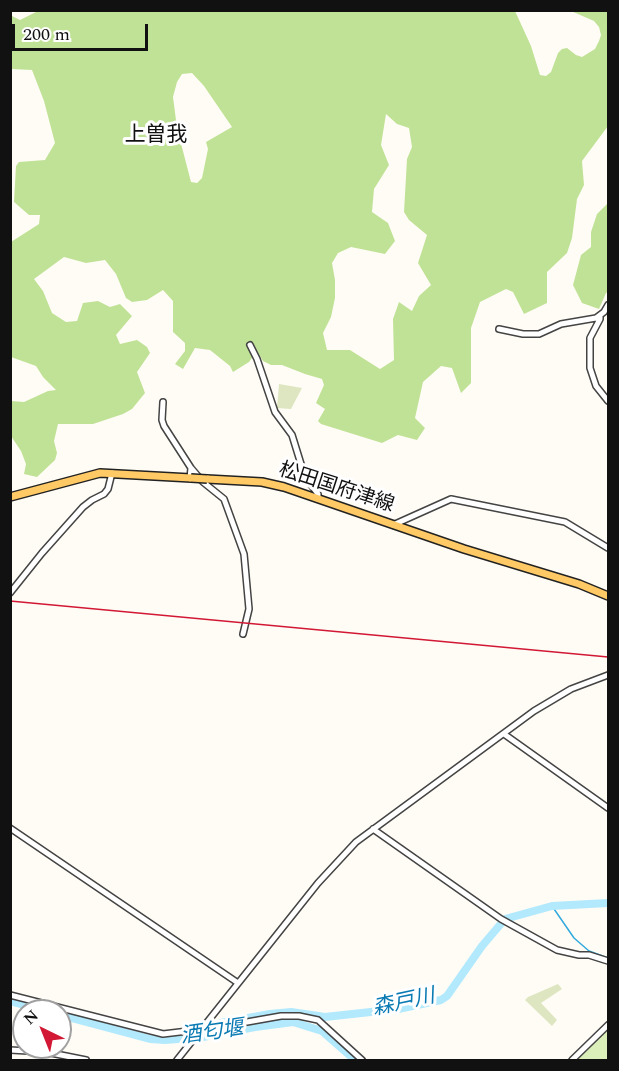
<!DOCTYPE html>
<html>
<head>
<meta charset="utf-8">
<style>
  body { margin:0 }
  #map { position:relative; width:619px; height:1071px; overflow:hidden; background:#fffcf5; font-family:Spectral,serif }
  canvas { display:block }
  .frame { position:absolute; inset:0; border:12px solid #111; pointer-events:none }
  .north { position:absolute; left:12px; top:999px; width:60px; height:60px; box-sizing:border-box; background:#fff; border:2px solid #a0a0a0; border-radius:50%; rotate:317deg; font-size:16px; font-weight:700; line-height:24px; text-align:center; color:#111 }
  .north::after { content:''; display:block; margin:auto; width:21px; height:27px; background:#d21834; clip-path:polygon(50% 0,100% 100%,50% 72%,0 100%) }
  .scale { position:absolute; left:12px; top:24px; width:136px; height:27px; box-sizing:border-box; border:3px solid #111; border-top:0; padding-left:8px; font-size:18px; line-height:21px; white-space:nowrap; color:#111; -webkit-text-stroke:4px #fff; paint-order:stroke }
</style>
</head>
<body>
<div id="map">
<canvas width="619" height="1071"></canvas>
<div class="frame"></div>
<div class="north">N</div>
<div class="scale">200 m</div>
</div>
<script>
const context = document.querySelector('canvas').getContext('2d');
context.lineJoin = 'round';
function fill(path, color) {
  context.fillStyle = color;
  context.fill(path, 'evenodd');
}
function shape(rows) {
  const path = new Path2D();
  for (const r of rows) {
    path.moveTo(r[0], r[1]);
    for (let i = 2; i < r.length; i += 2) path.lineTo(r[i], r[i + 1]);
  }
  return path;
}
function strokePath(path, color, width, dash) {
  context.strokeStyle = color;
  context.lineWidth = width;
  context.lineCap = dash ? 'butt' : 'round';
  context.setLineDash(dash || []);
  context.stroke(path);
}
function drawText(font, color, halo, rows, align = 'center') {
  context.font = font + ' Spectral,"Noto Sans JP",serif';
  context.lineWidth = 6;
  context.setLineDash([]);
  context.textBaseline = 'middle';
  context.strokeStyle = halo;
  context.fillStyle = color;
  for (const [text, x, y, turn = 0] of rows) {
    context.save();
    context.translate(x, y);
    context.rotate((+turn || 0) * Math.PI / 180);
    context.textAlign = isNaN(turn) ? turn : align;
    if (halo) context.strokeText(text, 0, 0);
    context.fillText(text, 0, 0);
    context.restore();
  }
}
const green = shape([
  [608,1029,608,1060,577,1060]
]);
const forest = shape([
  [40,10,515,11,531,46,540,75,546,76,551,72,558,53,562,49,567,48,576,55,582,57,595,49,599,41,601,35,599,27,594,21,571,11,608,11,608,126,582,161,584,185,577,199,572,238,567,253,547,272,547,303,524,314,513,292,506,289,480,302,471,328,471,383,461,393,452,368,441,366,423,382,415,418,425,428,417,440,398,435,382,443,321,424,318,421,325,409,316,403,324,385,322,379,305,374,282,365,271,365,263,361,257,351,249,362,233,372,230,366,210,350,195,348,183,369,175,364,185,351,185,343,173,332,173,301,163,290,147,300,132,302,126,298,116,274,105,260,86,263,64,257,34,279,43,291,52,313,66,322,77,321,83,303,98,301,110,307,120,304,132,316,116,335,120,344,137,340,147,347,150,353,137,372,145,393,132,409,123,414,93,424,58,424,54,441,57,453,55,460,37,477,24,474,26,464,21,451,11,436,11,401,24,402,48,391,56,390,43,377,36,366,11,357,11,242,39,224,40,215,29,215,14,202,16,166,19,162,45,160,55,143,44,101,32,70,11,69,10,15,20,20],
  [192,73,204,86,232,127,206,142,208,149,202,178,197,183,191,182,177,128,173,97,177,82,182,74],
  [386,114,397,124,409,128,412,147,407,159,404,212,409,220,427,235,418,263,431,285,419,296,412,311,399,302,393,319,394,360,380,369,350,350,327,350,323,333,331,317,335,298,335,280,332,263,338,253,351,247,385,254,395,241,388,223,372,212,374,189,389,165,381,145],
  [608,203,608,292,606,293,599,309,582,303,573,285,581,255,591,247,591,232,597,214]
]);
const cemetery = shape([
  [279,384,302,388,291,409,277,408],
  [558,984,562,989,541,1003,557,1020,552,1026,525,1000,528,997]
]);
const stream = shape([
  [552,906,574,938,589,951,608,958]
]);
const river = shape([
  [10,1001,44,1011],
  [60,1015,150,1039,165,1040,203,1037,255,1027,293,1022,322,1031,355,1060],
  [203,1037,221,1023,270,1014,291,1012,325,1017,398,1009,441,1000,447,996,482,946,505,919,552,906,608,903]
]);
const minor = shape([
  [600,316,600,319,590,338,590,368,596,386,608,401],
  [499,329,523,334,539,334,561,324,596,318,604,312,608,305],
  [250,345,257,359,275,412,292,435,305,477,318,494,318,499],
  [163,402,162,420,164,426,191,468,190,478],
  [191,468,203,482,224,499,244,554,249,609,243,634],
  [393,525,451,499,565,522,608,548],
  [10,593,42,553,83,507,92,500,104,494,108,489,112,473],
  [504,734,608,808],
  [10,828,238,983],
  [373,829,501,919,557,950,579,955,589,955,608,961],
  [10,995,163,1034,213,1028,281,1016,299,1016,318,1020,362,1060],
  [10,1050,46,1052,86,1060],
  [177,1060,318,883,356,842,534,711,571,689,608,675],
  [572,1060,608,1025]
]);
const major = shape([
  [207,479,262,482,284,487,464,549,579,584,608,596],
  [10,497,100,473,191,478]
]);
const rail = shape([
  [10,601,608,657]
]);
const majorBridge = shape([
  [191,478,207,479]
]);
const streetNames = [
  ["松田国府津線",336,489,18]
];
const neighbourhoodNames = [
  ["上曽我",156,137]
];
const waterNames = [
  ["森戸川",404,1004,-12],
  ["酒匂堰",212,1034,-8]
];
fill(green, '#daefb9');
fill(forest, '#c0e296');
fill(cemetery, '#dee6c1');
strokePath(stream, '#32a9dc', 1.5);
strokePath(river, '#b3e9fd', 8);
strokePath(minor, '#444', 8);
strokePath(major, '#222', 10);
strokePath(minor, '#fff', 5);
strokePath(major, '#ffca65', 7);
strokePath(rail, '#d21834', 1.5);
strokePath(majorBridge, '#222', 10, []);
strokePath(majorBridge, '#ffca65', 7);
drawText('20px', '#111', '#fff', streetNames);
drawText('21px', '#111', '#fff', neighbourhoodNames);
drawText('italic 21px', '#0a7ab3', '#fff', waterNames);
</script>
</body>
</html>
